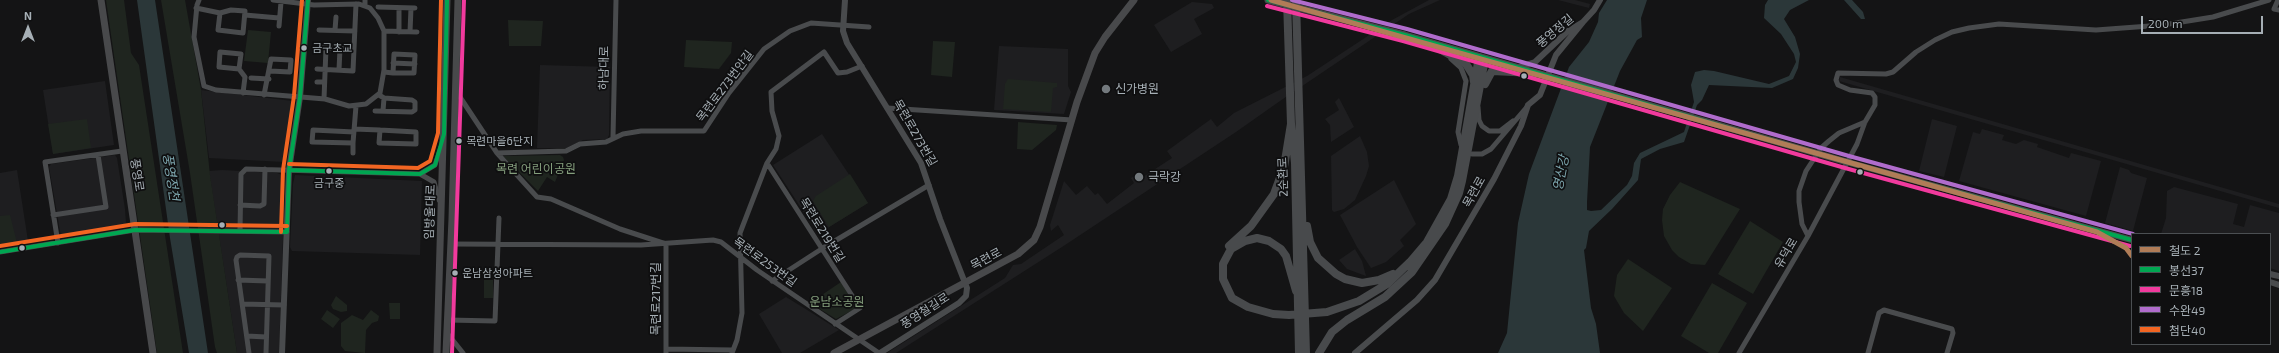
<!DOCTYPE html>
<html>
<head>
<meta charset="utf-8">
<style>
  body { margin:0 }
  #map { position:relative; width:2279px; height:353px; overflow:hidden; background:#141415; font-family:"Exo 2","Noto Sans KR",sans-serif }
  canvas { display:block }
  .legend { position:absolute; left:2131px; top:233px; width:140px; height:112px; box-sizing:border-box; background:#0f0f10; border:1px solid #4b4f52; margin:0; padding:5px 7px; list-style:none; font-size:12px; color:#a6afb5 }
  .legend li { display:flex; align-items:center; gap:8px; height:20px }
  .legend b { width:20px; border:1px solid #4b4f52 }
  .north { position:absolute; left:8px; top:8px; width:40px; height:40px; -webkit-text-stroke:3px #0f0f10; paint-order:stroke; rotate:0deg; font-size:11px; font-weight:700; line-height:16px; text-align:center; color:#a6afb5 }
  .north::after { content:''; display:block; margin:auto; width:14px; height:18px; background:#a6afb5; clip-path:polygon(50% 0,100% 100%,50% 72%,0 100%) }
  .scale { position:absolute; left:2141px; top:16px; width:122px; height:18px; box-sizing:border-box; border:2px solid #a6afb5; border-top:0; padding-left:5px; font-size:12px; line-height:14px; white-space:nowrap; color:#a6afb5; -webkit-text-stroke:3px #0f0f10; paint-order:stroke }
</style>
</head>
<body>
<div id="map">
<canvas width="2279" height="353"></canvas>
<ul class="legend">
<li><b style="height:5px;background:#b07c57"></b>철도 2</li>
<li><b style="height:5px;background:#00a651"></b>봉선37</li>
<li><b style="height:5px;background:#f13a9d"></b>문흥18</li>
<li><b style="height:5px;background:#b06ccc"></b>수완49</li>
<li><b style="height:5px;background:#f26522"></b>첨단40</li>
</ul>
<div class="north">N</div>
<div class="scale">200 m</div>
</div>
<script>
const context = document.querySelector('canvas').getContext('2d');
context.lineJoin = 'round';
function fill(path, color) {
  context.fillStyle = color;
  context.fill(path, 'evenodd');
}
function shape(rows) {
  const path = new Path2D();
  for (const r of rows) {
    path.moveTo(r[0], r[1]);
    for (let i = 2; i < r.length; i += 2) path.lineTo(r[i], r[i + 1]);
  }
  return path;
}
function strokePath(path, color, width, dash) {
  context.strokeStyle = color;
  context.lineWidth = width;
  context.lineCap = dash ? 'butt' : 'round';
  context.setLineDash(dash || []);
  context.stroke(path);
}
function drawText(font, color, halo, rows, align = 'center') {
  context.font = font + ' "Exo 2","Noto Sans KR",sans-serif';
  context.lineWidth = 3.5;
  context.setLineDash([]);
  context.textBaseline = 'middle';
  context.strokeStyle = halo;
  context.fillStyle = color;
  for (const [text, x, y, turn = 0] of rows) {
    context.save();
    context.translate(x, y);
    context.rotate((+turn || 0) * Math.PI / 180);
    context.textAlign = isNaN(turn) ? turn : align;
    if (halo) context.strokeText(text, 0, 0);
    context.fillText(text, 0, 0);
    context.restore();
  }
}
const built = shape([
  [1429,0,1440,0,1409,14,1280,101,1236,132,1062,247,896,353,887,353,994,285,1005,278,1013,265,1021,264,1064,235,1058,225,1051,231,1050,225,1064,181,1076,195,1087,186,1095,195,1098,193,1107,204,1134,183,1131,178,1139,173,1143,177,1172,158,1167,151,1211,119,1217,127,1234,113,1307,76,1392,20],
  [1558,0,1575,0,1590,4,1589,8],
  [1192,2,1212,4,1214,8,1194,19,1202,34,1171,52,1154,25],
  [999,46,1068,49,1068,86,1071,92,1064,114,994,110],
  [540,65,610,67,609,135,607,139,583,140,568,148,537,148],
  [1840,77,2279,204,2279,208,1839,81],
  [105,81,114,145,53,154,43,90],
  [201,90,293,101,284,162,209,158],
  [1339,98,1354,127,1331,142,1330,125,1325,119,1339,110,1335,102],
  [1932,119,1957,126,1944,177,1919,171],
  [1982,129,2004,135,2002,140,2016,144,2024,140,2038,144,2037,147,2069,158,2071,153,2101,161,2086,216,1959,181,1973,132,1980,134],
  [822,134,868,203,818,234,773,165],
  [1360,136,1367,152,1369,166,1366,176,1355,200,1344,209,1334,212,1332,210,1331,156],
  [115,155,117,158,125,209,126,223,122,226,61,237,49,167,51,164],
  [2120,167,2129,170,2131,173,2147,178,2133,231,2105,223],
  [17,170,28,241,0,245,0,173],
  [222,170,277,173,282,175,285,180,279,353,237,353,209,171],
  [295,175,422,181,420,255,292,251,290,247,293,184],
  [1394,180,1416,224,1400,240,1404,246,1386,262,1371,268,1357,247,1340,215],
  [2174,187,2238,204,2233,224,2244,227,2250,205,2279,213,2279,271,2270,268,2270,234,2161,234,2166,218,2167,191],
  [1355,249,1362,261,1366,276,1347,269,1339,260],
  [786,297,804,308,839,330,800,353,782,353,759,314]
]);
const green = shape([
  [106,0,124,0,131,53,139,65,183,353,157,353],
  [161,0,185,0,201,90,210,175,237,353,217,353,215,347,190,173],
  [508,20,543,21,541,46,509,46],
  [248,30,271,32,268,63,244,61],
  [686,40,732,42,731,53,719,69,684,67],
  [933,41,955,42,952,77,931,75],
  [1008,79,1057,83,1057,87,1053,88,1051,112,1003,109,1005,84],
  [87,119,91,148,53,154,48,124],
  [1018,122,1057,125,1056,130,1032,150,1017,149],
  [560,155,563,157,564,160,555,182,547,177,538,191,503,156],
  [850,174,868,203,829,227,813,201,816,196],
  [1680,182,1740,209,1705,265,1691,264,1679,257,1672,250,1664,236,1662,220,1663,209,1670,195],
  [10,215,17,243,0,245,0,216],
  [1750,221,1783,242,1753,294,1718,274],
  [1628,259,1672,288,1643,331,1624,313,1614,296,1617,275],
  [484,280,493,280,493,298,484,298],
  [841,282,856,306,855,309,836,319,810,303],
  [1712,283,1747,303,1718,353,1709,353,1681,336],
  [336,296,347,305,347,311,341,312,333,309,331,305],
  [389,303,400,303,400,319,390,319],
  [327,310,340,319,333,328,321,319],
  [371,310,379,316,378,321,372,323,366,330,365,353,345,351,341,346,341,323,352,315,363,320]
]);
const water = shape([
  [137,0,155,0,208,353,189,353,170,238],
  [1607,0,1647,0,1641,18,1642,37,1637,40,1620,71,1590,147,1587,202,1587,210,1591,211,1601,210,1627,185,1632,176,1634,163,1640,153,1684,132,1694,102,1691,85,1695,72,1704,70,1714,71,1769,84,1789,76,1796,62,1794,54,1781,34,1764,18,1765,5,1768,0,1809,0,1790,10,1784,19,1795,37,1800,54,1798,68,1793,79,1772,88,1709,85,1702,100,1697,105,1684,142,1660,149,1641,159,1638,180,1612,209,1589,231,1586,248,1584,250,1591,308,1596,324,1600,353,1498,353,1507,333,1518,223,1529,174,1569,67,1589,42,1598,22,1599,13],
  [1844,0,1852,0,1863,12,1865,19,1861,19]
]);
const minor = shape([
  [199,0,197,5,194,37,204,86,216,90,325,99,349,106,366,104,380,93,384,70,384,31,378,18,370,8,359,4,314,5,273,0],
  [2278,0,2274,9,2279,10],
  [365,6,365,0],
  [378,7,415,8],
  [196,8,220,13,218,30,243,33,245,11,231,10,220,13],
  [245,15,279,18],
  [279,26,281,2],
  [319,30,355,31],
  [335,30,336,17],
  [384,31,417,32],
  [399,32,399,8],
  [410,32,411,8],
  [317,47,354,49],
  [1451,59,1461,68,1466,81,1458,132,1461,145],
  [393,63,415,64],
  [239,69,241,54,220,52,219,67,239,69,245,77,243,93],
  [317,69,353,71,356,4],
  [339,70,340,48],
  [384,72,393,73,414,73,415,55,394,54,393,73],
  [251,78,269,79],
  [317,82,324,82],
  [456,91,497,153,537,197,551,199,620,229,666,244],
  [264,95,271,59,291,60,290,72,270,71],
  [324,99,326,48],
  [1478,107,1479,120,1482,126,1489,131,1500,131,1513,121],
  [887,108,1072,120],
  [375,111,412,112,415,110,415,102,412,100,384,98,379,95],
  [383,111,384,98],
  [354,129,380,130,416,132,416,144,379,143,380,130],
  [354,132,313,130,312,142,353,143,356,106],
  [613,137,616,0],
  [353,153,353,143],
  [497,153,566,151,580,144,606,142,623,134,641,131,704,131,729,93,764,49,790,31,811,23,869,27],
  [1472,154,1482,154,1491,149,1526,108],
  [767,163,860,308,835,324],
  [420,174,435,165,441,147],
  [240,205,260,206,264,204,265,169],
  [53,215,106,207,98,155],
  [240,231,241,174,246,169,420,174,434,182,439,200],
  [1808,236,1802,224,1799,202,1799,191,1806,171,1821,148,1829,141,1839,133,1865,122],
  [58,243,45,162,122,151],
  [451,244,641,245,713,240,721,242,757,270,879,353],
  [0,252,135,230,287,232],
  [238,280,268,281],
  [772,281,823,248,929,185],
  [242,304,284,305],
  [448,320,495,321,499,218],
  [447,333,463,353],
  [247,336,266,337],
  [666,349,733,350],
  [249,353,236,260,237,257,240,255,269,256,266,353],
  [666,353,666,245],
  [732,353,737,340,742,313,740,233,767,163,776,149,779,136,772,111,771,92,824,52,838,73,847,72,862,66],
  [1739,353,1808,236,1857,144,1865,122,1875,105,1875,97,1872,93,1850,90,1838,85,1836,80,1838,73,1886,74,1893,72,1916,52,1935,40,1952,32,1969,28,1999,24,2096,30,2163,25,2213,17,2269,0],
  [1868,353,1879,313,1884,310,1952,329,1953,333,1947,353]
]);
const tertiary = shape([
  [845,0,843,31,847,43,921,163,940,219,967,288,966,296,959,303,880,353],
  [1516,68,1535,62,1568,31,1583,22,1594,10,1600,0],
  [1847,162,2132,240],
  [2270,274,2279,276],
  [2270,282,2279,285],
  [282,353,289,170,300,97,308,0],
  [1355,353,1417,300,1435,280,1494,179,1521,126,1528,105,1540,95,1556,55,1583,22]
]);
const secondary = shape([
  [101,0,153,353],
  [1268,0,1405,35,1847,162],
  [437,353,447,0],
  [446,353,452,219,458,0],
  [834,353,1018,254,1034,240,1040,227,1077,102,1095,53,1105,37,1134,0]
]);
const trunk = shape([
  [1287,0,1291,124,1295,163,1299,353],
  [1296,0,1306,353],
  [1429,43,1466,64,1473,75,1474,82],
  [1485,84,1492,71,1534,73],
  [1307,226,1310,242,1318,258,1336,274,1345,279,1362,283,1379,280,1393,274],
  [1229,246,1251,226,1274,194,1284,167,1291,124],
  [1411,268,1421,258],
  [1296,291,1286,256,1281,249,1269,241,1257,238,1245,241,1231,249,1223,264,1223,279,1232,298,1248,307,1273,314,1289,315,1327,312,1359,301,1387,284,1410,262,1427,242,1451,199,1458,176,1479,57],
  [1319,353,1332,332,1347,320,1385,297,1412,272,1445,224,1459,193,1462,181,1485,59]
]);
const bus1 = shape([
  [1268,0,1405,35,1847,162,2132,240],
  [289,170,420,174,435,165,444,134,447,0],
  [287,232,289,170,300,97,308,0],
  [0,252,135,230,287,232]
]);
const bus2 = shape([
  [1267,6,1403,41,1845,168,2130,246],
  [452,353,464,0]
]);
const bus3 = shape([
  [1292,0,1407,29,1849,156,2133,234]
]);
const bus4 = shape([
  [289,164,418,168,430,161,438,133,441,0],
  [281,232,283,170,294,96,302,0],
  [0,246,135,224,287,226]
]);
const rail1 = shape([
  [1271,0,2097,232,2126,248,2132,256]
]);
const markers = [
  [304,48,3.5,"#a6afb5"],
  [1524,76,3.5,"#a6afb5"],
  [1106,89,5,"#73797d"],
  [459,141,3.5,"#a6afb5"],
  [329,171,3.5,"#a6afb5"],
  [1860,172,3.5,"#a6afb5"],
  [1139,177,5,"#73797d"],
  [222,225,3.5,"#a6afb5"],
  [22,248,3.5,"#a6afb5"],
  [455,273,3.5,"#a6afb5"]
];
const busNames = [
  ["금구초교",312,48],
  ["목련마을6단지",466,141],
  ["금구중",329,183,"center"],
  ["운남삼성아파트",462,273]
];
const streetNames = [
  ["풍영정길",1555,31,-40],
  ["하남대로",604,68,-89],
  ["목련로273번안길",725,86,-53],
  ["목련로273번길",915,133,60],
  ["풍영로",137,175,81],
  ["2순환로",1283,177,-92],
  ["목련로",1474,192,-61],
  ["임방울대로",430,212,-88],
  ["목련로219번길",822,230,58],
  ["유덕로",1786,253,-59],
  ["목련로",986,259,-28],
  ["목련로253번길",765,262,36],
  ["목련로217번길",656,299,-90],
  ["풍영철길로",925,311,-33]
];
const poiNames = [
  ["신가병원",1115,89],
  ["극락강",1148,177]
];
const parkNames = [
  ["목련 어린이공원",536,169],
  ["운남소공원",837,302]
];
const waterNames = [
  ["영산강",1561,173,-79],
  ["풍영정천",171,177,81]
];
fill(built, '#1e1e20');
fill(green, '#1f251f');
fill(water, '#2b3739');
strokePath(minor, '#494b4d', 5);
strokePath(tertiary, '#494b4d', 6);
strokePath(secondary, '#48494b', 7);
strokePath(trunk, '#484a4c', 8);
strokePath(bus1, '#00a651', 4);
strokePath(bus2, '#f13a9d', 4);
strokePath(bus3, '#b06ccc', 4);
strokePath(bus4, '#f26522', 4);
strokePath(rail1, '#b07c57', 5);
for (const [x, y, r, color] of markers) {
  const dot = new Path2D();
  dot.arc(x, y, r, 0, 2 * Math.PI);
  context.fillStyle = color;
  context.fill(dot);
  strokePath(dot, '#0f0f10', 1.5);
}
drawText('11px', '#a6afb5', '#0f0f10', busNames, 'left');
drawText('12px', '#a6afb5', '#0f0f10', streetNames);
drawText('12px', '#a6afb5', '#0f0f10', poiNames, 'left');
drawText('12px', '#859f7d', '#0f0f10', parkNames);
drawText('italic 13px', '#7ea7af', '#0f0f10', waterNames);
</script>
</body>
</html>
